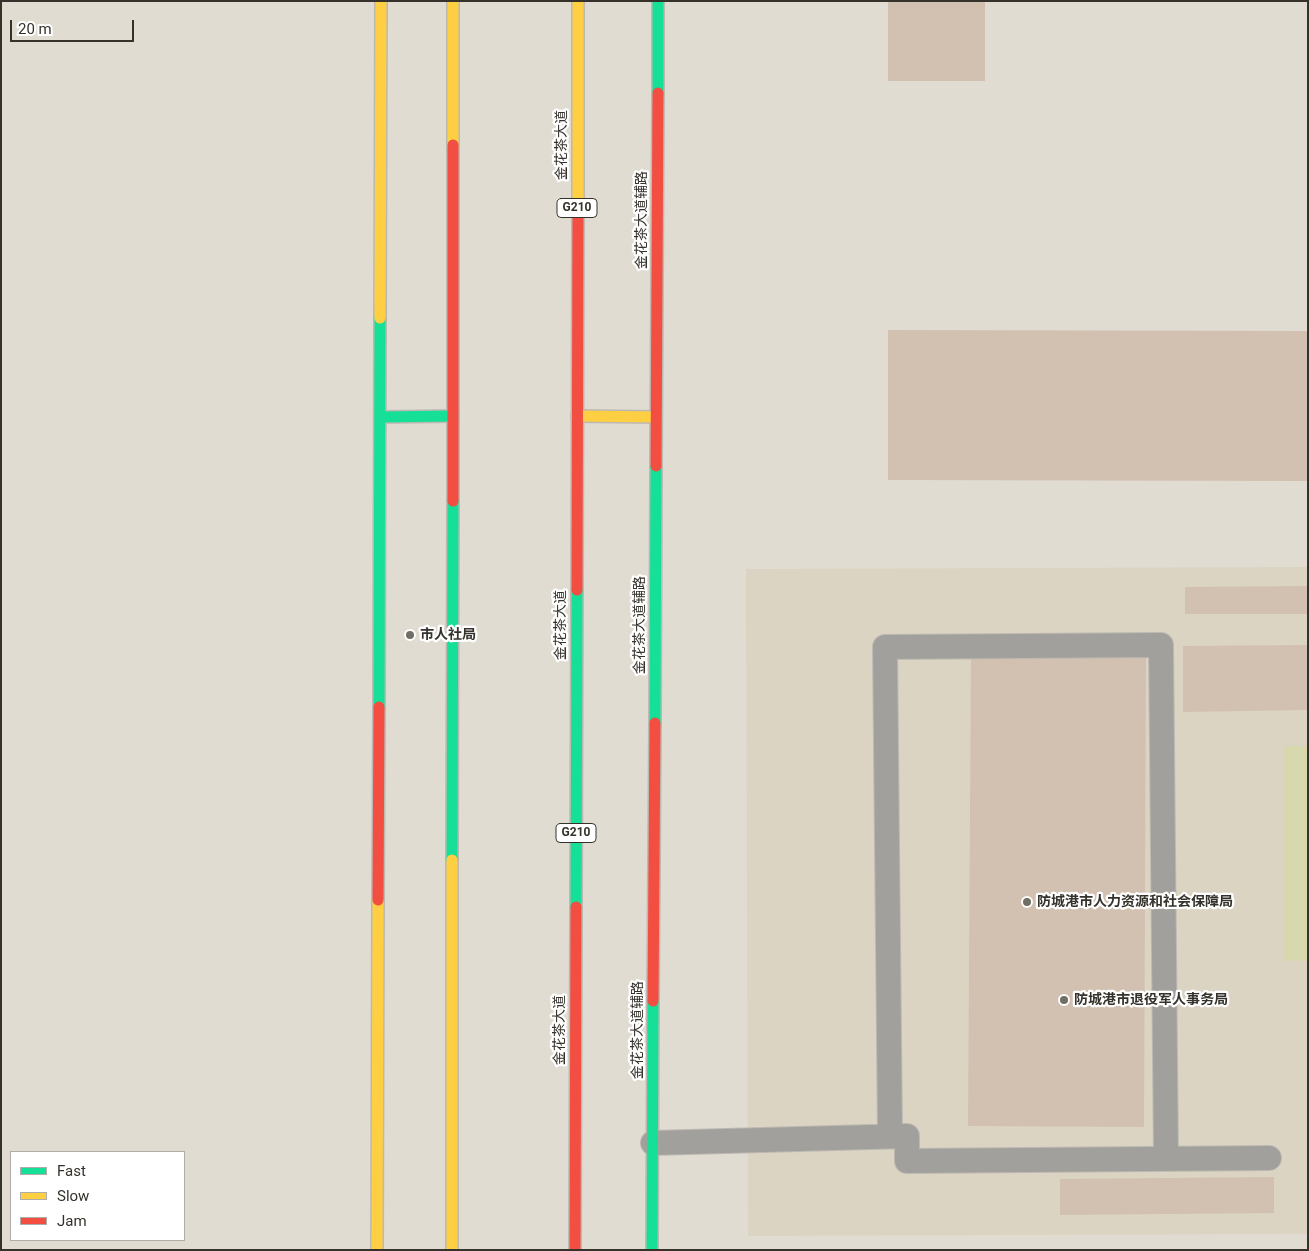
<!DOCTYPE html>
<html>
<head>
<meta charset="utf-8">
<style>
  body { margin:0 }
  #map { position:relative; width:1309px; height:1251px; overflow:hidden; background:#e1dcd2; font-family:Roboto,sans-serif }
  canvas { display:block }
  .frame { position:absolute; inset:0; border:2px solid #35322b; pointer-events:none }
  .legend { position:absolute; left:10px; top:1151px; width:175px; height:90px; box-sizing:border-box; background:#fff; border:1px solid #aeadaa; margin:0; padding:6px 9px; list-style:none; font-size:15px; color:#35322b }
  .legend li { display:flex; align-items:center; gap:10px; height:25px }
  .legend b { width:25px; border:1px solid #aeadaa }
  .scale { position:absolute; left:10px; top:20px; width:124px; height:22px; box-sizing:border-box; border:2px solid #35322b; border-top:0; padding-left:6px; font-size:15px; line-height:18px; white-space:nowrap; color:#35322b; -webkit-text-stroke:4px #fff; paint-order:stroke }
</style>
</head>
<body>
<div id="map">
<canvas width="1309" height="1251"></canvas>
<div class="frame"></div>
<ul class="legend">
<li><b style="height:6px;background:#16e098"></b>Fast</li>
<li><b style="height:6px;background:#ffcf43"></b>Slow</li>
<li><b style="height:6px;background:#f24e42"></b>Jam</li>
</ul>
<div class="scale">20 m</div>
</div>
<script>
const context = document.querySelector('canvas').getContext('2d');
context.lineJoin = 'round';
function fill(path, color) {
  context.fillStyle = color;
  context.fill(path, 'evenodd');
}
function shape(rows) {
  const path = new Path2D();
  for (const r of rows) {
    path.moveTo(r[0], r[1]);
    for (let i = 2; i < r.length; i += 2) path.lineTo(r[i], r[i + 1]);
  }
  return path;
}
function strokePath(path, color, width, dash) {
  context.strokeStyle = color;
  context.lineWidth = width;
  context.lineCap = dash ? 'butt' : 'round';
  context.setLineDash(dash || []);
  context.stroke(path);
}
function drawText(font, color, halo, rows, align = 'center') {
  context.font = font + ' Roboto,"Noto Sans SC",sans-serif';
  context.lineWidth = 4.5;
  context.setLineDash([]);
  context.textBaseline = 'middle';
  context.strokeStyle = halo;
  context.fillStyle = color;
  for (const [text, x, y, turn = 0] of rows) {
    context.save();
    context.translate(x, y);
    context.rotate((+turn || 0) * Math.PI / 180);
    context.textAlign = isNaN(turn) ? turn : align;
    if (halo) context.strokeText(text, 0, 0);
    context.fillText(text, 0, 0);
    context.restore();
  }
}
const built = shape([
  [1308,567,1308,1234,748,1236,746,569]
]);
const green = shape([
  [1283,746,1308,746,1308,961,1284,961]
]);
const building = shape([
  [888,1,985,1,985,81,888,81],
  [888,330,1308,331,1308,481,888,480],
  [1308,586,1308,614,1185,614,1185,587],
  [1308,645,1308,710,1183,712,1183,646],
  [971,658,1146,658,1144,1127,968,1126],
  [1274,1177,1274,1213,1060,1215,1060,1179]
]);
const lane = shape([
  [890,1136,885,647,1161,645,1166,1158],
  [653,1143,907,1136,907,1161,1269,1158]
]);
const fast = shape([
  [658,93,658,1],
  [380,417,453,416],
  [379,707,380,318],
  [655,723,656,466],
  [452,860,453,501],
  [576,907,577,590],
  [652,1250,653,1001]
]);
const slow = shape([
  [453,145,453,1],
  [578,209,578,1],
  [380,318,381,1],
  [577,416,656,417],
  [377,1250,378,900],
  [452,1250,452,860]
]);
const jam = shape([
  [656,466,658,93],
  [453,501,453,145],
  [577,590,578,209],
  [378,900,379,707],
  [653,1001,655,723],
  [575,1250,576,907]
]);
const markers = [
  [410,635,5,"#716e65"],
  [1027,902,5,"#716e65"],
  [1064,1000,5,"#716e65"]
];
const shields = [
  [577,208,40],
  [576,833,40]
];
const shieldNames = [
  ["G210",577,208],
  ["G210",576,833]
];
const streetNames = [
  ["金花茶大道",562,145,-90],
  ["金花茶大道辅路",642,220,-90],
  ["金花茶大道",561,625,-90],
  ["金花茶大道辅路",640,625,-90],
  ["金花茶大道",560,1030,-90],
  ["金花茶大道辅路",638,1030,-90]
];
const poiNames = [
  ["市人社局",420,635],
  ["防城港市人力资源和社会保障局",1037,902],
  ["防城港市退役军人事务局",1074,1000]
];
fill(built, '#dcd4c2');
fill(green, '#d8d8ae');
fill(building, '#d2c0b0');
strokePath(lane, '#bdb9b2', 26);
strokePath(fast, '#bdb9b2', 14);
strokePath(slow, '#bdb9b2', 14);
strokePath(jam, '#bdb9b2', 14);
strokePath(lane, '#a2a09c', 24);
strokePath(fast, '#16e098', 11);
strokePath(slow, '#ffcf43', 11);
strokePath(jam, '#f24e42', 11);
for (const [x, y, r, color] of markers) {
  const dot = new Path2D();
  dot.arc(x, y, r, 0, 2 * Math.PI);
  context.fillStyle = color;
  context.fill(dot);
  strokePath(dot, '#fff', 2);
}
for (const [x, y, w] of shields) {
  const box = new Path2D();
  box.roundRect(x - w / 2, y - 9.5, w, 19, 4);
  context.fillStyle = '#fff';
  context.fill(box);
  strokePath(box, '#35322b', 1);
}
drawText('bold 12px', '#35322b', null, shieldNames);
drawText('14px', '#35322b', '#fff', streetNames);
drawText('bold 14px', '#35322b', '#fff', poiNames, 'left');
</script>
</body>
</html>
